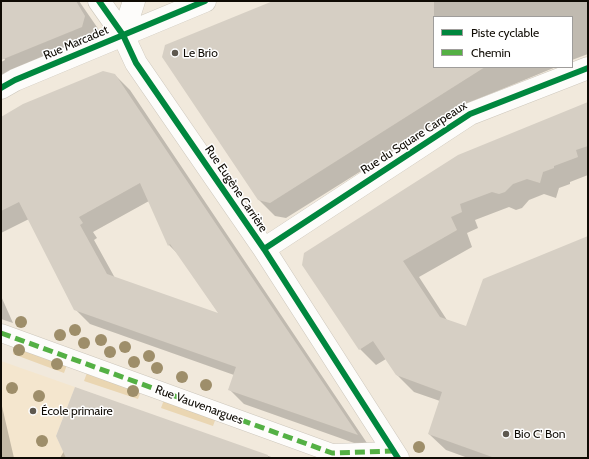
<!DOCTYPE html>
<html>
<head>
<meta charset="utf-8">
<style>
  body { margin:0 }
  #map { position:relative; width:589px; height:459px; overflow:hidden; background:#f1e9dc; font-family:Cabin,sans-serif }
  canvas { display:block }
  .frame { position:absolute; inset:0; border:2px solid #0f0b04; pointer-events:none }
  .legend { position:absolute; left:433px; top:16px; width:140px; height:52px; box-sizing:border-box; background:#fff; border:1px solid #9f9d9b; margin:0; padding:5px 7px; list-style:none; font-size:12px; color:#0f0b04 }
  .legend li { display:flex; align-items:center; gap:8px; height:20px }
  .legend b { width:20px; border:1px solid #9f9d9b }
</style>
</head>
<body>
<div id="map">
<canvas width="589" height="459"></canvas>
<div class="frame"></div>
<ul class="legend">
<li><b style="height:5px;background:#00873e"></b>Piste cyclable</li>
<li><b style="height:5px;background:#54b044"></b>Chemin</li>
</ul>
</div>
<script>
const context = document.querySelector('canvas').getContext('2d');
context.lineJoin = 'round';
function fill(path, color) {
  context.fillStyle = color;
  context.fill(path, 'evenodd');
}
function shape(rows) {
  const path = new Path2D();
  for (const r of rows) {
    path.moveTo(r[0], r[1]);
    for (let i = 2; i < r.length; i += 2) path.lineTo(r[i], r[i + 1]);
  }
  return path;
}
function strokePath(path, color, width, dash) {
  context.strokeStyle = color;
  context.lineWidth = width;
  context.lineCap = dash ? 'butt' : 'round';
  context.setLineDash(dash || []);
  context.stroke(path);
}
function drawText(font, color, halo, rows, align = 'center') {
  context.font = font + ' Cabin,sans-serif';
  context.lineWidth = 3;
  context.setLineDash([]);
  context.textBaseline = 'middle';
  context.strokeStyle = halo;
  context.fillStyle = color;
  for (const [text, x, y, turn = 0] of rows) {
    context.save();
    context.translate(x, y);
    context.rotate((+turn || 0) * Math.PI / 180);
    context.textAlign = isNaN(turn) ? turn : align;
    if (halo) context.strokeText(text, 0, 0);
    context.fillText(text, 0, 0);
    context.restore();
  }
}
const built = shape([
  [1,361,75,387,56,436,66,458,1,458]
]);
const green = shape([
  [16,344,68,362,64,373,13,354],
  [88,370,142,388,138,399,84,381],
  [165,397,217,415,213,426,161,408]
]);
const shadow = shape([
  [1,1,79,1,99,30,95,41,1,83,1,62,5,60,4,58,1,60],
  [276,1,588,1,588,54,572,60,572,17,434,17,434,67,556,67,473,101,286,218,275,216,259,200],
  [115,75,130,90,371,449,244,404,229,389,234,375,90,324,75,309,29,219,1,233,1,118],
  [149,201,169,245,178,254,220,315,115,278,94,240,97,238,93,232],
  [588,104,588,175,570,182,570,184,559,188,556,198,544,194,529,200,522,208,516,210,509,207,475,220,478,228,467,233,472,247,419,277,447,320,467,328,588,237,588,458,468,458,446,450,429,434,440,401,414,392,397,375,386,359,376,365,360,349,303,265],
  [1,296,13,323,1,319],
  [76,388,274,458,60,458,64,451],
  [1,402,14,458,1,458]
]);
const building = shape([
  [1,1,76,1,85,16,82,27,1,60],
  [273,1,434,1,434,67,485,67,270,203,258,200,162,57,165,45],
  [103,71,115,74,358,435,228,390,236,367,74,310,19,202,1,211,1,117,23,104],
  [140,183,168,246,170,244,218,313,107,274,80,225,83,223,79,217],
  [588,102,588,146,576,150,578,157,554,166,554,168,543,172,540,183,527,179,513,184,505,192,499,194,492,192,460,204,462,212,451,217,457,230,403,261,440,317,466,326,483,279,588,236,588,458,495,458,428,434,442,392,396,375,373,341,359,350,302,265,304,253,458,155],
  [75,387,268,455,268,458,66,458,56,436]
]);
const pedestrian = shape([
  [1,333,332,453,393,451]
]);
const minor = shape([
  [99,1,123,35,136,63,264,249,398,458],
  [123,35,134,1],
  [1,88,15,80,205,1],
  [264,249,470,114,588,68]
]);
const quiet = shape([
  [1,333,332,453,393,451]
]);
const cycleway = shape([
  [99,1,123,35,136,63,264,249,398,458],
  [1,88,15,80,205,1],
  [264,249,470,114,588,68]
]);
const trees = [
  [21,322],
  [75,330],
  [60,335],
  [101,340],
  [84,343],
  [125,347],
  [19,350],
  [110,352],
  [149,356],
  [134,362],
  [57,364],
  [157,368],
  [182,377],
  [206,385],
  [12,388],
  [133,391],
  [39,396],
  [42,441],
  [419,447]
];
const markers = [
  [175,53,4,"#5e5950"],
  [33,411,4,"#5e5950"],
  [506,434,4,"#5e5950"]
];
const streetNames = [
  ["Rue Marcadet",76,43,-23],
  ["Rue du Square Carpeaux",414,138,-33],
  ["Rue Eugène Carrière",236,189,56],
  ["Rue Vauvenargues",199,405,20]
];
const poiNames = [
  ["Le Brio",183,53],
  ["École primaire",41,411],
  ["Bio C' Bon",514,434]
];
fill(built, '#f4e6ce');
fill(green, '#ead6b2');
fill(shadow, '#0003');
fill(building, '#d6cfc4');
strokePath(pedestrian, '#ccc6bb', 19);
strokePath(minor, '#ccc6bb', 23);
strokePath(pedestrian, '#fdfcfa', 18);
strokePath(minor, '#fdfcfa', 22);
strokePath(quiet, '#54b044', 5, [10, 5]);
strokePath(cycleway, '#00873e', 6);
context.fillStyle = '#9e8e6a';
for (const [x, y] of trees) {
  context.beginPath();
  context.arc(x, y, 6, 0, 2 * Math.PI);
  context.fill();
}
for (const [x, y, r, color] of markers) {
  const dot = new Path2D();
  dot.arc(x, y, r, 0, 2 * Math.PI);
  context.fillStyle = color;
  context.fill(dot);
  strokePath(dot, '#fff', 1.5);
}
drawText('12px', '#0f0b04', '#fff', streetNames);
drawText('12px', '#0f0b04', '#fff', poiNames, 'left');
</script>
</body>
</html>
